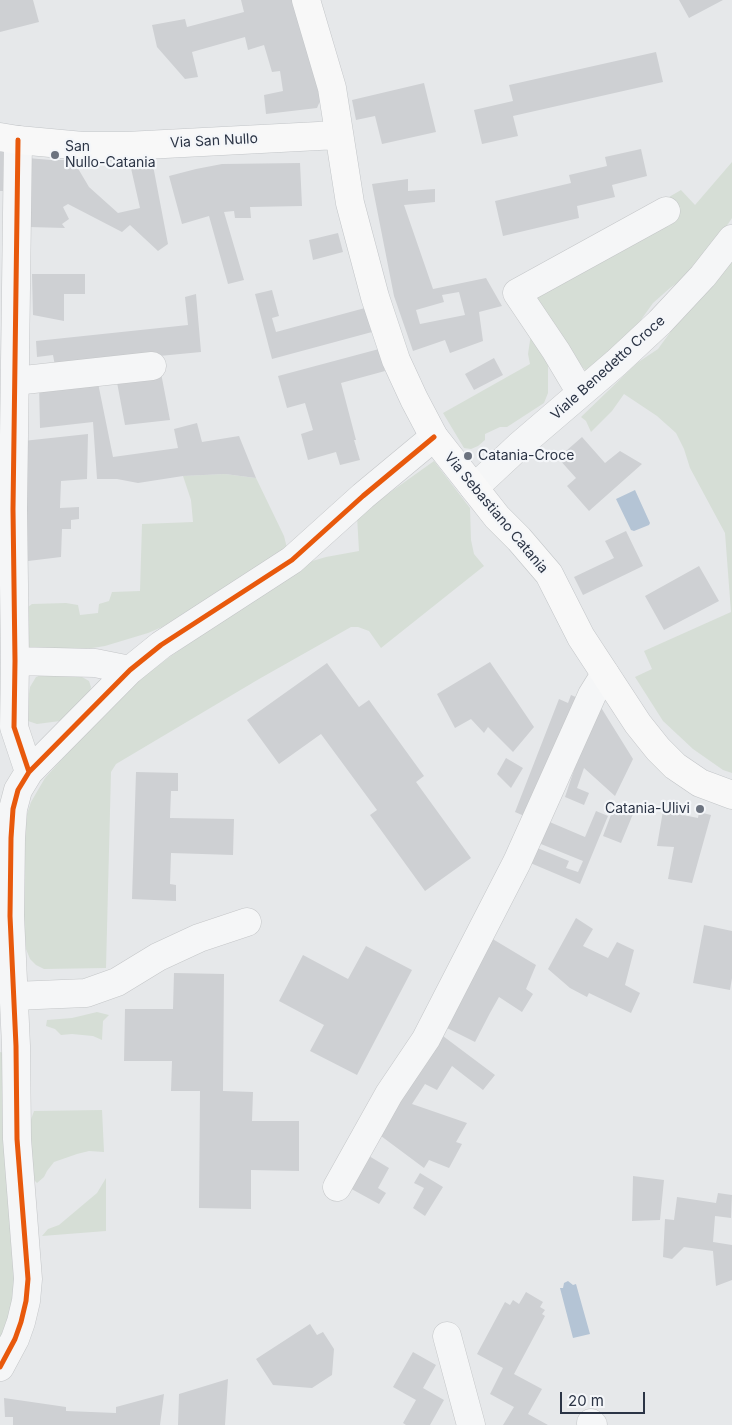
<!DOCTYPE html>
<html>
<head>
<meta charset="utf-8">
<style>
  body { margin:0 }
  #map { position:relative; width:732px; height:1425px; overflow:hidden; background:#e6e8ea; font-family:Inter,sans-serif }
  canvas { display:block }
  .scale { position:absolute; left:560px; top:1392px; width:85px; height:22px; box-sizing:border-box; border:2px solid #2b3445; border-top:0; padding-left:6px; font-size:15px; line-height:18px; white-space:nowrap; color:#2b3445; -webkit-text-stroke:4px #f4f6f9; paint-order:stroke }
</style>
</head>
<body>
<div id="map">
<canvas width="732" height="1425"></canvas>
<div class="scale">20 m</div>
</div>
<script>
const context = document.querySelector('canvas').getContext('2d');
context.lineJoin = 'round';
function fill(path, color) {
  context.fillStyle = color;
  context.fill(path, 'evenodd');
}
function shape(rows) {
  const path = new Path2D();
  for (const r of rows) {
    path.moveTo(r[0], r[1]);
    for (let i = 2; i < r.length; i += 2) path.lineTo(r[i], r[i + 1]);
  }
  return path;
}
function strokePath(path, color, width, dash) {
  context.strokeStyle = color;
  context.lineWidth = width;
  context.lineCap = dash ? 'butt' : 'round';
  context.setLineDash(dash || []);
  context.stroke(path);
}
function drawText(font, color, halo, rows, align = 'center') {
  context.font = font + ' Inter,sans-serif';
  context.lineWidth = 4.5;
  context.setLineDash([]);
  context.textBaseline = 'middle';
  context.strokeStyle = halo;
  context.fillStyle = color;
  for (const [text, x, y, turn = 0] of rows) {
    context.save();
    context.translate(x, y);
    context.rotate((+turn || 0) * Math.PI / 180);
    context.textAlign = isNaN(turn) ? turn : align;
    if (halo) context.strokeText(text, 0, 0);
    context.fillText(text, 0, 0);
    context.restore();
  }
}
const green = shape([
  [732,162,732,218,726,227,683,279,670,288,653,303,638,324,587,372,567,350,536,304,537,296,657,228,669,226,677,220,679,209,669,197,681,190,695,205],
  [732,256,732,773,723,770,693,749,663,721,635,677,652,669,644,651,731,612,725,533,690,468,684,449,676,433,657,416,624,394,612,411,591,432,586,421,581,417,637,363,658,349,682,316],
  [531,334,543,353,548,365,548,393,544,403,507,427,500,427,485,434,485,440,478,446,471,449,464,448,443,413,530,364,528,354],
  [434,461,470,508,471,540,474,554,484,566,381,648,369,631,358,627,351,627,259,679,116,764,111,772,106,968,44,969,36,965,30,959,24,944,20,895,24,823,31,802,45,778,102,715,140,679,167,659,248,602,309,562,326,557,359,551,357,516],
  [225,474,256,478,284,536,287,548,237,581,162,627,148,633,105,646,86,649,65,650,26,648,25,609,32,604,66,603,78,605,80,615,98,613,99,604,109,601,112,592,140,591,142,524,193,522,191,500,183,476],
  [57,673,82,677,89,681,91,687,90,691,74,708,60,721,37,724,28,721,26,713,30,687,36,677,44,674],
  [97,1012,109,1015,103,1021,102,1040,93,1036,72,1034,61,1035,55,1029,46,1026,47,1020,72,1018],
  [0,1052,7,1054,18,1290,0,1350],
  [102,1110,104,1152,89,1151,77,1154,54,1162,47,1171,44,1177,37,1183,32,1178,30,1169,30,1122,34,1111],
  [106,1178,106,1231,42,1236,48,1229,59,1225,97,1193]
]);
const water = shape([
  [635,490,650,523,649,525,634,531,631,530,616,499],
  [568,1281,573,1285,576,1284,590,1334,573,1338,560,1288,563,1288,564,1283]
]);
const building = shape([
  [0,0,33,0,39,22,0,32],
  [241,0,293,0,323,94,317,108,266,114,264,95,283,91,280,71,272,72,264,45,248,50,245,37,192,52,198,77,185,79,157,47,152,25,185,19,187,27,244,12],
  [679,0,723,0,689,18],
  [656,52,663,82,513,116,518,136,482,144,474,110,513,101,509,85],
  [424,83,436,132,382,144,375,116,356,120,352,100],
  [641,149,647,176,612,185,615,197,577,206,579,218,503,236,495,201,571,183,569,175,607,166,605,157],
  [0,152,8,152,8,191,0,191],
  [128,155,151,155,168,244,158,251,130,225,122,232,68,204,63,207,69,219,62,224,65,228,29,227,27,158,51,160,73,160,89,187,118,213,140,208],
  [300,163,302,206,250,207,251,218,235,218,234,211,224,212,244,280,228,284,209,216,182,224,169,176,196,169,222,164],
  [408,179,408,191,435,189,435,202,404,205,433,289,486,278,502,306,479,312,483,341,450,353,445,340,413,351,394,296,372,184],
  [459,292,465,315,420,324,416,310,444,302,442,295],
  [338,233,343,252,313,260,309,240],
  [32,274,85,274,85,294,64,294,64,321,33,315],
  [272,290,279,316,272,318,276,332,365,308,372,332,272,359,255,294],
  [196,294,201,352,55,366,53,355,37,357,36,341,188,325,185,297],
  [379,349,385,371,341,383,356,440,354,440,360,460,340,465,336,452,308,460,301,434,313,430,305,403,287,408,278,376],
  [494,358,503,375,474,390,465,374],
  [161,373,170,420,125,425,116,377],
  [97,378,113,457,178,448,174,429,197,423,202,442,239,436,256,478,225,474,183,476,138,483,117,479,97,479,93,422,40,428,39,384],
  [88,434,87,479,61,481,60,508,79,507,79,519,71,520,71,529,62,529,61,557,20,562,23,441],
  [582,437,605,463,620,451,642,464,589,511,567,486,576,478,558,458],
  [626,531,643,566,583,595,574,577,614,558,605,541],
  [699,566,719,601,664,630,645,596],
  [490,662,534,727,513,752,488,727,484,733,471,719,455,728,437,694],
  [327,663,359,707,369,700,424,776,416,782,471,858,425,891,370,815,377,810,321,734,279,764,247,720],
  [571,695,580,699,529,818,515,812,559,699,568,703],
  [597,701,633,759,615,796,584,768,577,788,589,793,584,805,565,797],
  [506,758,523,768,511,788,497,774],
  [136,772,178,773,178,791,171,791,170,818,234,819,233,855,171,853,170,884,176,885,176,901,132,899],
  [614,807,633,814,621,843,603,836],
  [596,811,608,816,580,884,528,862,535,847,569,861,566,868,578,872,583,861,536,842,545,820,585,837],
  [663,811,698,818,699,812,711,815,692,883,668,879,674,847,657,846],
  [576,918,593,929,583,946,608,958,617,942,634,950,625,985,640,993,631,1013,589,993,587,997,570,988,548,969],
  [704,925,732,931,732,978,730,990,693,983],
  [491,938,536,965,526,989,533,994,522,1012,499,997,490,1013,475,1042,447,1028],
  [366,946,412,970,357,1075,310,1051,324,1025,279,1001,303,955,348,979],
  [174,973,224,974,223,1091,253,1092,252,1121,299,1121,299,1171,251,1170,251,1209,199,1208,200,1091,171,1091,172,1061,124,1061,125,1009,173,1009],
  [443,1036,495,1075,483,1090,452,1066,437,1090,425,1084,412,1104,467,1123,456,1142,462,1144,449,1168,429,1160,424,1168,377,1133],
  [364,1153,389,1168,378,1188,386,1193,379,1204,346,1186],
  [420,1173,443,1187,425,1216,413,1208,424,1188,414,1183],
  [633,1176,664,1180,660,1220,632,1221],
  [718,1193,732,1195,731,1218,715,1216,713,1242,732,1245,732,1280,716,1286,713,1251,684,1247,672,1259,663,1257,665,1219,674,1220,677,1197,716,1203],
  [526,1292,543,1302,540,1307,545,1310,542,1314,545,1316,514,1374,542,1389,528,1414,548,1425,503,1425,514,1407,490,1394,503,1368,477,1354,505,1302,510,1305,513,1300,519,1304],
  [310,1324,317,1335,323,1332,334,1349,332,1375,312,1388,273,1385,256,1359],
  [413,1352,436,1365,423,1388,444,1400,430,1425,406,1425,403,1423,416,1400,393,1387],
  [228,1379,225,1425,178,1425,179,1394],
  [164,1394,160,1425,13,1425,13,1417,5,1417,4,1398,66,1407,66,1411,116,1413,116,1407]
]);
const minor = shape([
  [18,140,13,509,15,661,14,727,29,772],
  [15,381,152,366],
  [581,393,556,351,517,293,666,211],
  [474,488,519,446,616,363,660,322,703,276,732,239],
  [15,661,95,663,130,670],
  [14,996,86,993,117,982,158,957,199,938,247,922],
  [337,1187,389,1094,426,1039,517,862,592,695,605,674],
  [447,1336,471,1425],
  [0,1367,15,1339,21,1322,26,1301,28,1279,17,1139,16,1046,10,916,11,838,13,809,18,790,29,772,130,670,161,645,292,560,363,496,434,437],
  [591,1423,593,1425]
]);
const major = shape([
  [306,0,332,88,350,203,375,297,396,360,414,399,434,437,497,517,519,539,549,574,581,637,638,724,658,749,675,766,700,783,732,795],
  [0,137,18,140,83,146,126,146,338,135]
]);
const cycleway = shape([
  [18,140,13,509,15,661,14,727,29,772],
  [0,1367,15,1339,21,1322,26,1301,28,1279,17,1139,16,1046,10,916,11,838,13,809,18,790,29,772,130,670,161,645,292,560,363,496,434,437]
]);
const markers = [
  [55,155,5,"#6c737f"],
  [468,456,5,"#6c737f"],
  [700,809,5,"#6c737f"]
];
const streetNames = [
  ["Via San Nullo",214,141,-3],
  ["Viale Benedetto Croce",608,368,-42],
  ["Via Sebastiano Catania",496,513,50]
];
const poiNames = [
  ["San",65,147],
  ["Nullo-Catania",65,163],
  ["Catania-Croce",478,456],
  ["Catania-Ulivi",690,809,"right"]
];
fill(green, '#d6ded6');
fill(water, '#b4c4d5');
fill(building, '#ced0d3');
strokePath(minor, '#c4c6c8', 29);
strokePath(major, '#c2c5c8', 29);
strokePath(minor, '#f5f6f7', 28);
strokePath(major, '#f8f8f8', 28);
strokePath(cycleway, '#e8590c', 5);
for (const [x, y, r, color] of markers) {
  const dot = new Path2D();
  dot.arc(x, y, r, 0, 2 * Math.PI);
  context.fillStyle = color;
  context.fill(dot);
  strokePath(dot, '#f4f6f9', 2);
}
drawText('14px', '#2b3445', '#f4f6f9', streetNames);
drawText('14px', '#2b3445', '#f4f6f9', poiNames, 'left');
</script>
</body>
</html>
